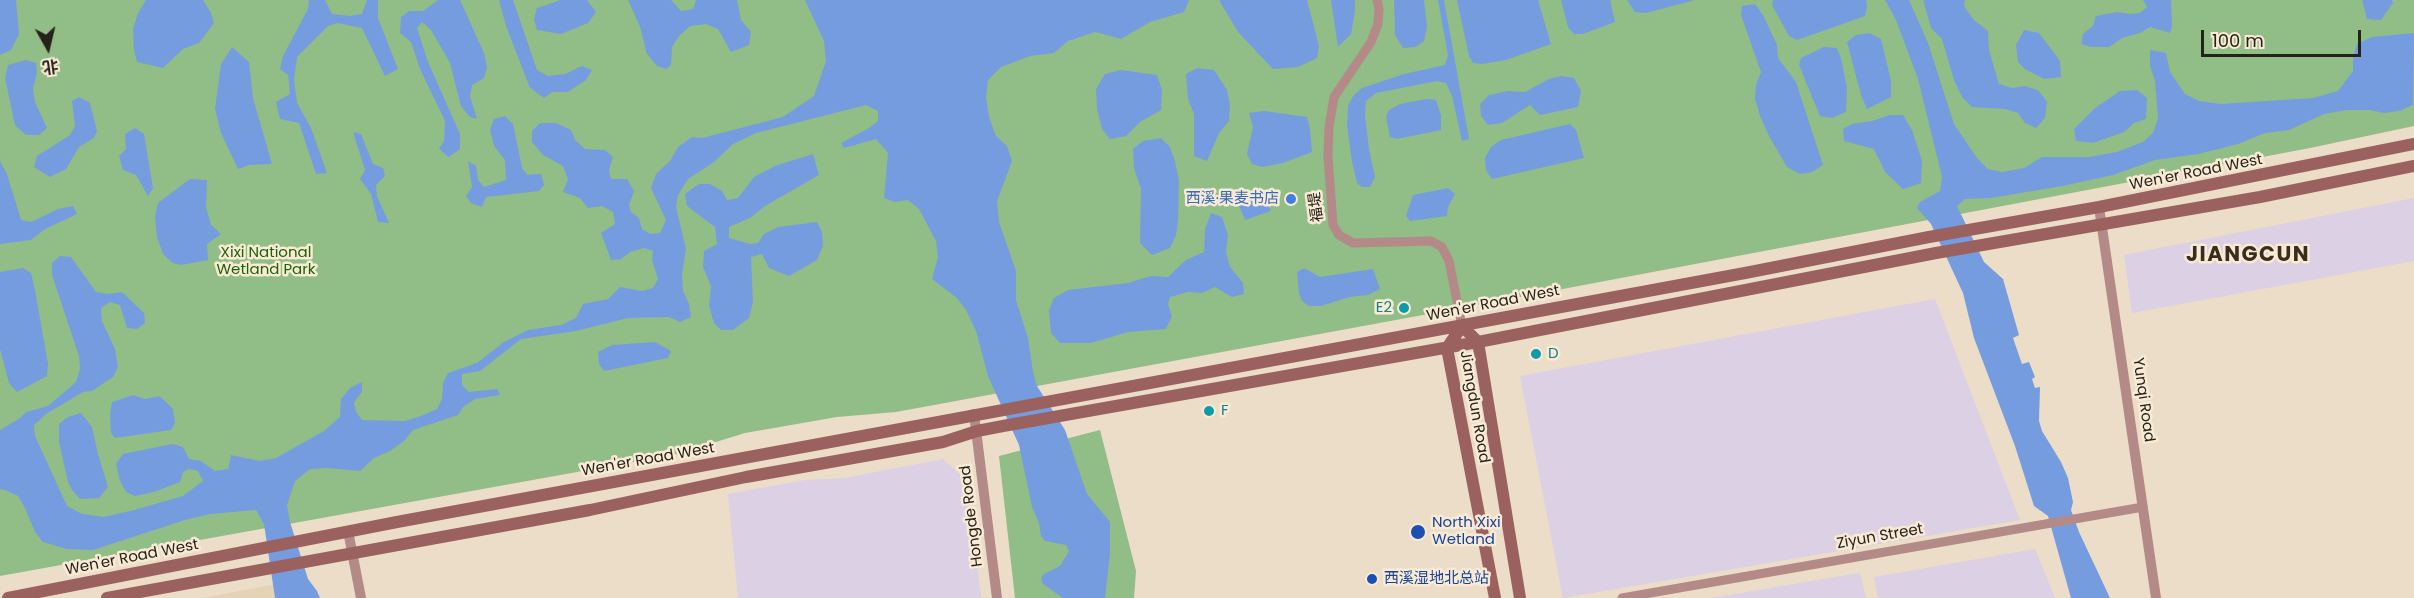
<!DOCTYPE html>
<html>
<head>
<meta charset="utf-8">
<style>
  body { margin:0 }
  #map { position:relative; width:2414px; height:598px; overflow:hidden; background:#ebddc7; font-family:Poppins,"Noto Sans SC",sans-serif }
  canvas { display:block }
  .north { position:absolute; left:18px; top:18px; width:60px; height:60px; -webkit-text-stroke:4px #f8ead4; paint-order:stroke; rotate:172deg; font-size:16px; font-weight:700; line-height:24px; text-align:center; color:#262119 }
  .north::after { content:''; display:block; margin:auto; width:21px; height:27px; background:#262119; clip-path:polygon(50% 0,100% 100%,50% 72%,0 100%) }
  .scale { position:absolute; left:2201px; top:30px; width:160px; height:27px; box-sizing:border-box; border:3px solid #262119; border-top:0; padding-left:8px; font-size:18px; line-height:21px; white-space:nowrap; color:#262119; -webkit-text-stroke:4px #f8ead4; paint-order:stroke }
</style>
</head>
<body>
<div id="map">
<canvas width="2414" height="598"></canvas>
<div class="north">北</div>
<div class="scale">100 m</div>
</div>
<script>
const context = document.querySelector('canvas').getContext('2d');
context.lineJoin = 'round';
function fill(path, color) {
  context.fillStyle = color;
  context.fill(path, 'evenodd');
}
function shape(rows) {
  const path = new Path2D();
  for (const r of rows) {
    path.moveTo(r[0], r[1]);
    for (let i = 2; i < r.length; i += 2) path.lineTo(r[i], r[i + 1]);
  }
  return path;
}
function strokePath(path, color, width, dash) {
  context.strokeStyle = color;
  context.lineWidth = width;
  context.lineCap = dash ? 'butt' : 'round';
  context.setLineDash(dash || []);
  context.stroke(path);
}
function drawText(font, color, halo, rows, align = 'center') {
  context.font = font + ' Poppins,"Noto Sans SC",sans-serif';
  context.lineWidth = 5;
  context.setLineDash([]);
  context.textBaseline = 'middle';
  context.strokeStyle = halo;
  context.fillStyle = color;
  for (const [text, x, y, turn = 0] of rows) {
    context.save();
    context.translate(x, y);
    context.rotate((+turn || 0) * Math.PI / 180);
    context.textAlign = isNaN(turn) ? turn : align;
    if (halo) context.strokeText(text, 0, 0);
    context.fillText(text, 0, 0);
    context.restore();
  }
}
const commercial = shape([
  [2414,198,2414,261,2132,313,2124,255],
  [1935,299,2020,520,1563,598,1520,376],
  [943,459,963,477,968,490,981,598,738,598,728,494,805,480,845,478],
  [2035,549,2055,598,1878,598,1874,577],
  [1860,573,1866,598,1712,598,1835,577]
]);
const built = shape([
  [276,584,279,598,202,598]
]);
const green = shape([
  [0,0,2414,0,2414,126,2310,148,1499,301,896,412,837,417,745,433,677,454,0,576],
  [1100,430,1136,571,1134,598,1015,598,999,456]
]);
const water = shape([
  [0,0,16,0,19,34,11,50,0,55],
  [146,0,203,0,211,13,214,23,199,43,183,49,163,68,137,62,134,50,133,29,138,13],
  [309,0,325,0,332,14,350,16,362,14,367,0,378,0,378,18,398,69,385,76,362,28,337,23,328,26,297,57,294,80,297,103,311,128,327,173,316,174,299,123,280,119,276,102,290,94,288,75,280,69,283,56,308,9],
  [438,0,460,0,484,53,487,67,484,78,472,85,470,96,477,119,470,117,461,106,450,63,431,30,422,22,417,28,428,62,460,134,460,149,449,157,439,149,444,141,445,121,420,69,411,42,400,33,401,17,409,11,423,11],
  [499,0,513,0,537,70,548,76,565,74,582,66,592,70,586,80,568,92,552,92,544,98,530,88,506,26],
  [561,0,587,0,596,12,588,23,561,34,537,30,534,19,537,8],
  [628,0,671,0,681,11,693,9,696,0,737,0,741,20,751,32,749,45,731,52,718,29,706,24,690,26,679,36,672,47,671,65,666,69,657,66,647,54,640,27],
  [805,0,1189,0,1184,12,1150,22,1121,39,1095,32,1068,41,1054,53,1030,56,1001,67,988,80,986,97,989,117,996,136,1007,146,1012,161,997,201,999,222,1016,271,1016,300,1028,338,1033,372,1037,386,1065,430,1087,494,1110,522,1110,553,1105,598,1063,598,1043,584,1041,578,1044,574,1060,566,1069,551,1066,545,1045,541,1041,536,1039,523,1032,507,1019,445,988,376,976,331,966,310,957,298,932,279,938,257,936,241,919,209,908,200,895,202,884,198,888,153,876,139,844,148,841,143,869,128,878,121,878,111,866,105,756,133,733,144,714,162,688,179,678,195,676,207,686,249,682,274,683,291,689,304,691,317,680,322,669,317,628,318,576,331,521,339,480,371,462,374,462,385,469,392,497,389,500,395,475,399,463,407,458,415,413,430,404,441,390,451,374,458,360,471,327,468,310,469,295,481,287,505,290,522,308,579,317,591,320,598,275,598,264,524,256,510,210,514,185,520,93,550,67,549,43,542,35,532,25,508,18,496,5,490,0,489,0,430,20,418,26,412,48,406,76,382,80,369,79,356,52,275,52,263,60,256,71,257,96,292,108,294,122,292,144,313,145,323,137,329,127,328,120,305,110,302,101,308,102,321,115,349,118,367,113,377,92,391,83,392,46,414,34,425,35,436,67,506,82,514,104,517,134,510,183,496,203,481,198,471,189,469,183,472,180,482,154,492,135,496,126,492,120,481,116,464,123,454,172,444,183,447,189,459,201,461,215,471,228,469,231,455,259,461,276,458,324,431,340,417,341,399,350,388,362,382,362,392,354,402,356,412,362,420,405,421,421,416,437,409,442,399,443,383,448,373,477,363,504,342,528,330,561,325,576,318,583,304,608,299,620,287,642,291,653,288,658,279,652,260,653,251,644,248,630,252,621,259,611,260,601,233,615,224,613,212,602,206,588,208,580,198,563,192,568,179,563,166,543,155,532,142,532,131,540,123,556,123,571,130,575,140,585,149,605,150,613,157,609,170,611,179,627,179,634,191,629,205,631,212,639,218,642,229,650,234,660,233,666,220,651,188,656,174,670,161,678,147,692,137,702,138,783,117,814,96,826,61,824,41],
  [1219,0,1307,0,1319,46,1317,58,1298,67,1273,69,1238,32],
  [1331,0,1355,0,1355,11,1351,34,1338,47],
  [1394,0,1424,0,1427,27,1424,41,1416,47,1403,48,1395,35],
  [1438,0,1444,0,1469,139,1462,141,1452,96,1446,83,1437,81,1376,93,1366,101,1365,116,1369,149,1375,177,1370,187,1362,187,1357,183,1352,162,1347,125,1348,106,1353,96,1362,88,1404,74,1445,65,1448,55],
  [1457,0,1538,0,1551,44,1506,60,1482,64,1473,63,1469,56],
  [1561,0,1610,0,1615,22,1583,34,1574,34,1568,27],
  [1627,0,1695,0,1646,13,1635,12],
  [1773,0,1866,0,1867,6,1865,16,1797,40,1789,36,1772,5],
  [1885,0,1909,0,1928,43,1954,124,1977,158,1988,169,2002,172,2024,168,2042,157,2089,157,2117,152,2143,142,2153,133,2158,118,2155,81,2150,66,2150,50,2166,53,2170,72,2185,94,2199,101,2221,104,2313,98,2338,91,2353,71,2353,56,2357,44,2372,37,2414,33,2413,105,2399,111,2384,113,2370,110,2347,110,2324,114,2289,130,2265,133,2238,144,2198,154,2155,160,2113,175,2062,186,1991,198,1965,199,1957,206,1984,262,2003,279,2019,335,2013,338,2022,364,2029,362,2035,377,2032,379,2035,388,2040,387,2039,421,2042,431,2061,462,2068,478,2073,502,2071,510,2079,532,2110,598,2071,598,2048,516,2034,506,2015,446,1974,338,1963,293,1931,224,1917,208,1920,202,1940,191,1942,177,1918,79,1896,20],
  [1923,0,1965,0,1964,6,1974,20,1988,31,1989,50,1999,84,2012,88,2025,86,2038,90,2047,102,2045,118,2036,128,2025,123,2018,113,2005,109,1972,107,1962,97,1954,80,1942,39,1931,28],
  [2143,0,2171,0,2172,27,2170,33,2150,27,2140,33,2122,38,2109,47,2091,47,2081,44,2083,34,2093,26,2096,16,2117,12,2130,14,2140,13,2147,7],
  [2362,0,2392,0,2393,3,2381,20,2367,19],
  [1755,4,1763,15,1777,45,1778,58,1796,82,1823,165,1812,172,1800,174,1787,167,1769,136,1760,116,1755,99,1756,85,1761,72,1741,15,1742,6],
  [2024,30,2039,33,2060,61,2061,77,2044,79,2025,69,2018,62,2016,45],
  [1869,33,1881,39,1891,81,1891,97,1867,109,1861,95,1847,42,1856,35],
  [232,47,249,62,253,98,272,164,249,165,238,169,221,133,215,109,221,64],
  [1824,47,1837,48,1841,58,1847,88,1846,112,1832,118,1820,116,1799,65,1801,58],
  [26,60,36,63,37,73,33,89,35,102,47,128,39,135,26,135,15,125,5,78,8,65],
  [1197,68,1214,70,1227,90,1230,106,1229,121,1219,133,1207,161,1194,156,1194,114,1188,99,1186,74],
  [1121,70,1157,75,1162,90,1161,110,1140,122,1126,136,1110,139,1102,129,1097,109,1096,89,1105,74],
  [1561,76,1574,78,1581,91,1578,107,1540,115,1530,105,1502,123,1488,125,1481,116,1480,104,1489,95,1508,91,1525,92,1549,79],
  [2137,90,2147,98,2146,119,2134,123,2124,132,2093,143,2076,141,2074,129,2095,108,2120,91],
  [79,97,90,103,97,131,94,138,79,147,66,169,50,177,34,167,37,156,70,135,75,126,72,101],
  [1427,99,1436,100,1441,115,1441,130,1397,139,1390,137,1386,117,1389,110,1400,104],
  [1264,111,1307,117,1310,129,1312,152,1283,163,1262,167,1252,164,1247,154,1253,127,1249,113],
  [1890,115,1903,115,1912,130,1922,161,1921,183,1903,189,1885,172,1874,149,1844,141,1843,129,1852,124,1872,121],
  [505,116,513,124,522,168,527,175,541,174,544,185,539,191,486,197,482,207,471,203,466,196,472,187,468,161,476,166,478,180,484,187,506,180,505,160,494,146,490,130,494,119],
  [1570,124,1576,130,1584,158,1492,179,1486,170,1485,158,1491,147,1501,140],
  [135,128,144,134,153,188,148,196,136,175,123,170,119,156,126,149,125,134],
  [353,132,361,134,373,164,383,168,385,176,376,185,377,196,389,223,378,222,371,194,360,179,365,170],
  [1161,138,1170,147,1175,161,1179,181,1178,221,1176,235,1170,248,1152,255,1140,243,1141,189,1134,168,1133,149,1143,141],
  [813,154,819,175,765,206,750,218,729,227,729,238,750,244,758,243,764,234,778,227,817,222,822,232,823,246,817,260,789,276,769,268,762,254,751,257,753,302,749,318,733,330,721,330,714,323,709,306,711,286,703,267,704,251,717,244,715,227,687,206,685,194,699,184,710,184,722,191,727,200,738,198,754,177,775,166],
  [0,161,7,174,21,220,31,222,58,209,73,206,77,214,45,229,31,240,0,244],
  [190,179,207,180,206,207,211,225,221,234,207,244,208,260,181,265,173,263,163,254,157,237,155,217,158,203],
  [1448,188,1455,194,1448,207,1447,216,1410,221,1406,216,1413,195],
  [1262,193,1271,211,1245,220,1238,203],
  [1211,213,1222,217,1228,235,1226,252,1230,267,1243,283,1244,294,1232,297,1215,287,1202,293,1188,292,1170,297,1168,304,1172,316,1166,329,1128,332,1091,343,1060,343,1051,333,1049,310,1054,298,1068,290,1128,283,1151,276,1168,277,1186,260,1204,252,1205,229],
  [23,268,31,273,35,290,48,364,47,376,17,392,9,383,0,349,0,272],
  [1304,268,1320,277,1373,269,1380,289,1368,295,1350,297,1321,306,1309,306,1302,301,1299,293,1297,272],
  [655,342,671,351,668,358,604,371,599,364,598,352,612,345],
  [133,395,145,399,159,396,165,401,173,409,175,423,171,430,115,438,111,433,110,414,112,402],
  [81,413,92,427,98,454,108,487,99,498,80,499,72,490,68,482,59,442,59,424,68,417]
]);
const minor = shape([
  [1377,0,1379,9,1378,24,1371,42,1334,97,1329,127,1328,156,1333,225,1339,235,1353,243,1431,241,1442,247,1449,261,1462,326],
  [1622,598,2143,507]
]);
const tertiary = shape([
  [2099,207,2156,598],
  [974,414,997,598],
  [348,531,361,598]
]);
const secondary = shape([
  [1462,326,1478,342,1520,598],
  [1462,326,1447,348,1495,598],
  [8,598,397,522,1745,273,1929,237,2099,207,2414,144],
  [107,598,590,510,746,477,943,442,977,431,1003,426,1478,342,1936,253,2260,197,2414,166]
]);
const markers = [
  [1291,199,6,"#3f7fe0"],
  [1404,308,6,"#0f9aa8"],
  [1536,354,6,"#0f9aa8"],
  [1209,411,6,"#0f9aa8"],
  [1418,532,8,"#1a4fb4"],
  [1372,579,6,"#1a4fb4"]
];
const streetNames = [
  ["Wen'er Road West",2196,173,-11],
  ["福堤",1317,207,-97],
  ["Wen'er Road West",1493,304,-11],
  ["Yunqi Road",2143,400,82],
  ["Jiangdun Road",1474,407,80],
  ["Wen'er Road West",648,460,-10],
  ["Hongde Road",972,516,-97],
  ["Ziyun Street",1880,537,-10],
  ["Wen'er Road West",132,558,-11]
];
const shopNames = [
  ["西溪·果麦书店",1279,199]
];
const parkNames = [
  ["Xixi National",266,253],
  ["Wetland Park",266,270]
];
const cultureNames = [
  ["E2",1392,308,"right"],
  ["D",1548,354],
  ["F",1221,411]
];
const transitNames = [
  ["North Xixi",1432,523],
  ["Wetland",1432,540],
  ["西溪湿地北总站",1384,579]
];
const districtNames = [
  ["JIANGCUN",2248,256]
];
fill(commercial, '#dbd0e4');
fill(built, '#e5d3b6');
fill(green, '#91bd87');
fill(water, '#769ce0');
strokePath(minor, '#b38a88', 9);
strokePath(tertiary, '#b38a88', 10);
strokePath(secondary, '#9a615f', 12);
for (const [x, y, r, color] of markers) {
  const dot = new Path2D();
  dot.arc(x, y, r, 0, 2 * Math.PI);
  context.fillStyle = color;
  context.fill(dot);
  strokePath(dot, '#f8ead4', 2);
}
drawText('15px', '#262119', '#f8ead4', streetNames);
drawText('15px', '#366cbe', '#f8ead4', shopNames, 'right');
drawText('15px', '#1b6403', '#f8ead4', parkNames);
drawText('15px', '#0d838f', '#f8ead4', cultureNames, 'left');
drawText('15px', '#164399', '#f8ead4', transitNames, 'left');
context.letterSpacing = '1.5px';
drawText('bold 21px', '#392e1c', '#f8ead4', districtNames);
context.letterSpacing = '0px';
</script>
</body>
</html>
